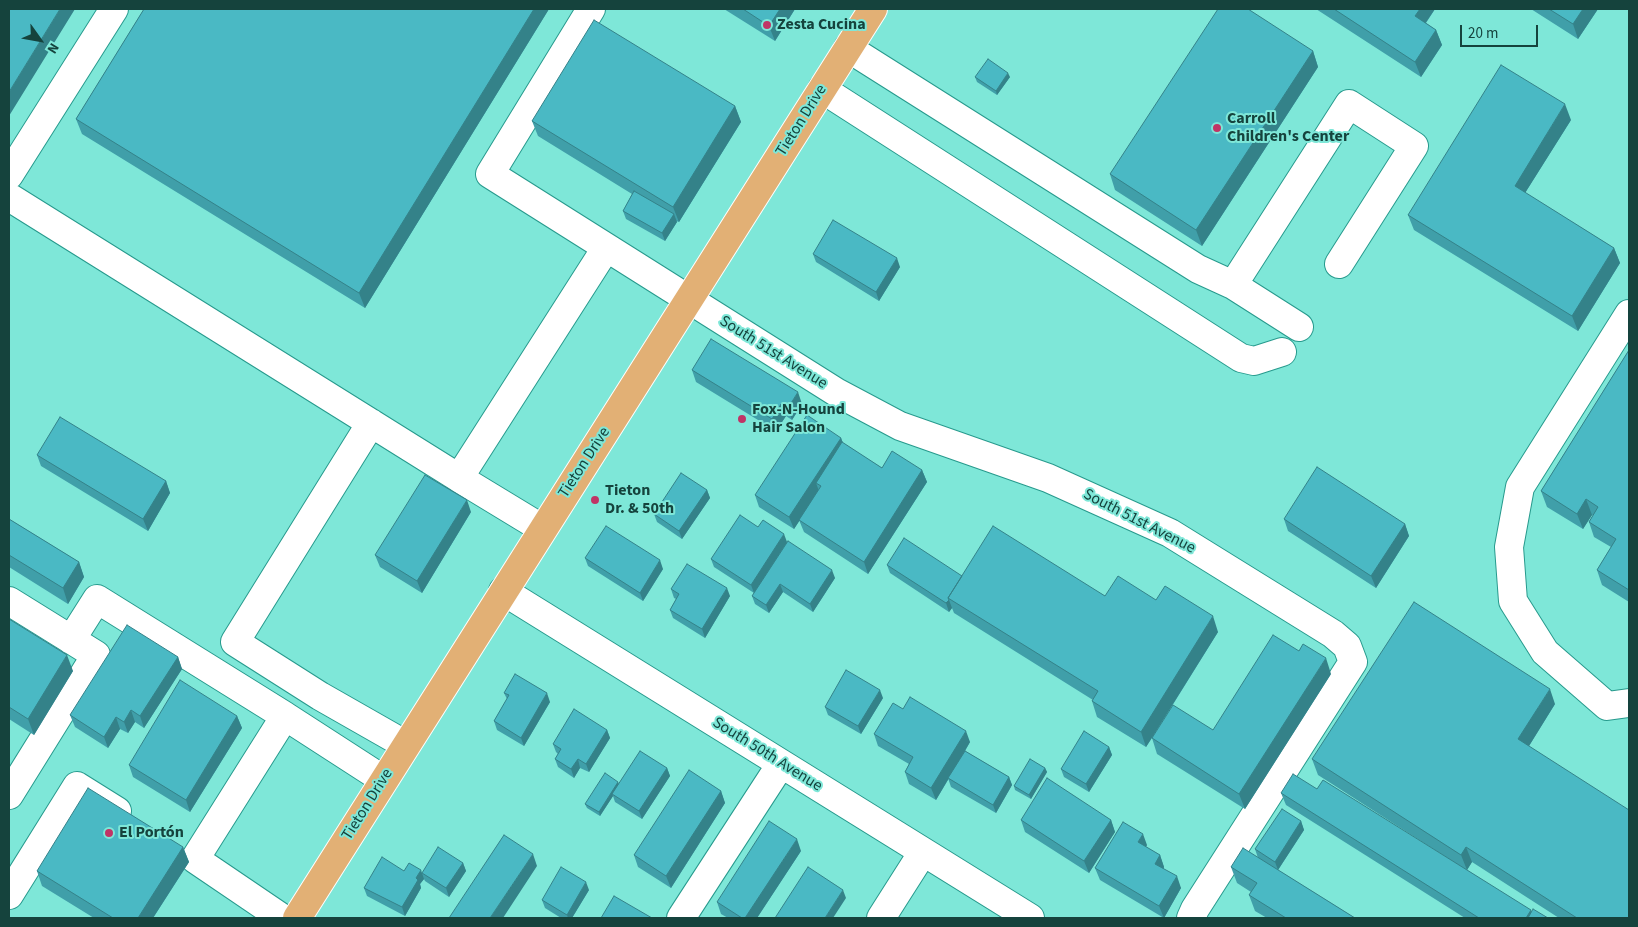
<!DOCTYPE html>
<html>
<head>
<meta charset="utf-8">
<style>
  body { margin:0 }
  #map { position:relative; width:1638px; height:927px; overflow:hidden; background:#7ee7d8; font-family:"Source Sans 3",sans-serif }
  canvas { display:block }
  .frame { position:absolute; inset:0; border:10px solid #15433d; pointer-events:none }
  .north { position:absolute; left:15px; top:15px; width:50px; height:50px; -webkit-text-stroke:4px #7ee7d8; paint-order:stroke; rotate:122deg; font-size:14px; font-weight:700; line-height:20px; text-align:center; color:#15433d }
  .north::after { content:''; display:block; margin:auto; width:18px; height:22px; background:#15433d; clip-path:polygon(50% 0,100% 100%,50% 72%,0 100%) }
  .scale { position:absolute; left:1460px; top:25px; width:78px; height:22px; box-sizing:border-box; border:2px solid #15433d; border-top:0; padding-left:6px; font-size:15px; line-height:18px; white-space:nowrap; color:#15433d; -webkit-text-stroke:4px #7ee7d8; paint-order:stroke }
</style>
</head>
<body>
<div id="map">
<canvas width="1638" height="927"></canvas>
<div class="frame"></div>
<div class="north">N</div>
<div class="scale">20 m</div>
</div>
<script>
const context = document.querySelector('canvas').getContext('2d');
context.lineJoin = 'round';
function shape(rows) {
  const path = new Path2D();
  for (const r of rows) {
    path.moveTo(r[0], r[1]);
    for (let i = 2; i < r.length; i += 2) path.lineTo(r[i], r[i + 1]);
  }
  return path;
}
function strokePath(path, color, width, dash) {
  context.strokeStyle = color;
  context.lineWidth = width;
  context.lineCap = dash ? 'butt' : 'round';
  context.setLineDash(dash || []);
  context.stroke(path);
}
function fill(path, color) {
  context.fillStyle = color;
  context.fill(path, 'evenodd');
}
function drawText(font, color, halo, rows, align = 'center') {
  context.font = font + ' "Source Sans 3",sans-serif';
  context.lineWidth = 4;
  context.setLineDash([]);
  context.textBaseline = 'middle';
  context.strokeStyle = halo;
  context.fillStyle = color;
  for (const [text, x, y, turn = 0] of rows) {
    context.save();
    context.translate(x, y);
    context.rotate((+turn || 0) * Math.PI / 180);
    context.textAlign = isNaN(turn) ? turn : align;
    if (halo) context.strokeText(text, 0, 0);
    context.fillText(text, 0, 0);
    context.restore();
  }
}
const minor = shape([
  [591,9,490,174,836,392,900,426,1048,478,1170,533,1333,634,1347,646,1353,662,1195,909,1191,918],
  [848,48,1198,269,1233,285],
  [822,89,1241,358,1254,361,1282,352],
  [9,175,114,9],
  [9,197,459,478,606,248],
  [1629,314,1520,487,1509,547,1513,601,1545,652,1607,706,1629,703],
  [1299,327,1233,285,1349,104,1414,146,1339,264],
  [371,423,235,642,320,696,406,745],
  [459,478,543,529],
  [503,591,1030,918],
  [9,601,96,655,9,795],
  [71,640,97,599,285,716],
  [9,895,77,786,117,811],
  [282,918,195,859,285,716,384,780],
  [681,918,781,764],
  [881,918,923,852]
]);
const major = shape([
  [297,918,873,9]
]);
const wall = shape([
  [144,9,549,9,365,308,82,134,76,119],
  [724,9,795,9,775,41],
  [1316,9,1435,9,1426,23,1436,30,1442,45,1421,77],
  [1531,9,1598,9,1578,39],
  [1313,51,1318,67,1202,246,1115,190,1110,174],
  [975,77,1010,77,997,95,977,82],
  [735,106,741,122,679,222,676,221,677,222,665,241,626,219,623,211,632,194,538,136,532,121],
  [1571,120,1525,193,1614,248,1620,263,1578,331,1414,230,1408,215],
  [813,254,900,267,879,301,816,262],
  [1629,350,1629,602,1602,585,1597,570,1611,547,1594,537,1589,522,1593,515,1592,515,1583,529,1547,507,1541,491],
  [692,370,802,404,792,420,786,416,776,431,696,382],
  [841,438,843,443,882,468,922,470,927,482,868,574,804,532,799,520,805,512,794,529,759,507,755,495],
  [37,455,166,481,170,493,148,531,41,466],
  [707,490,710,498,682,539,657,522,654,514],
  [471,512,422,593,380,567,375,555],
  [9,519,79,562,84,577,68,604,9,567],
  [1284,519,1405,524,1409,536,1376,588,1288,531],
  [758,527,787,542,835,578,813,612,783,592,769,613,755,604,752,596,754,593,714,567,711,559],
  [585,558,663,569,643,601,588,566],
  [887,565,1105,596,1156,600,1218,632,1154,735,1213,730,1331,674,1245,809,1157,754,1152,738,1146,747,1097,717,1092,701,1093,700,954,613,952,608,949,612,890,573],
  [671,589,730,596,705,638,673,618,670,610,676,599,674,598],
  [9,619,73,671,34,735,9,719],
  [178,657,182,669,144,728,135,722,128,733,120,729,108,748,75,727,70,715],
  [504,693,550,702,524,746,497,730,494,721,507,699],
  [883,698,861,734,828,715,825,707],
  [1555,704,1529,746,1629,918,1559,918,1472,862,1467,870,1531,912,1548,918,1465,918,1286,805,1281,793,1317,789,1463,868,1318,775,1312,759],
  [903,709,970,742,965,751,1009,777,1012,785,996,813,951,787,948,778,951,775,936,800,909,784,905,772,909,764,878,746,874,734],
  [237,716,242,728,190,812,133,777,129,765],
  [607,730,610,738,589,772,580,768,574,778,558,767,555,759,558,754,556,752,553,744],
  [1109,747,1112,755,1089,792,1064,777,1061,769],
  [667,768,670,776,642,819,615,802,613,796,600,816,587,808,585,804,618,782,619,784],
  [1045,768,1047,772,1031,799,1015,790,1014,786],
  [721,791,725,803,671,888,638,867,634,855],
  [1021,820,1111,820,1115,832,1089,873,1025,832],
  [1301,821,1304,830,1278,870,1355,918,1267,918,1255,911,1249,895,1251,892,1237,883,1231,867,1258,858,1255,849],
  [1147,845,1146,847,1160,855,1164,867,1164,869,1181,888,1164,918,1100,880,1095,868],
  [183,847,189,862,153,918,94,918,42,886,37,871],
  [801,851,757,918,728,918,721,914,717,902],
  [463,863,466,871,449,897,425,881,424,879,420,884,421,888,405,916,367,896,364,888,404,871,422,873],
  [589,890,572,918,561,918,545,908,542,900]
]);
const shadedWall = shape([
  [60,9,75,9,9,116,9,92],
  [534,9,549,9,365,308,359,293],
  [780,9,795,9,775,41,769,26],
  [1420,9,1435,9,1420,31,1415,16],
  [1583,9,1598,9,1578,39,1573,24],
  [1436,30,1442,45,1421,77,1415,62],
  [1313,51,1318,67,1202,246,1196,230],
  [1008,73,1010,77,997,95,996,91],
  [1565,104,1571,120,1520,201,1515,186],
  [735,106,741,122,679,222,673,207],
  [674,214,677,222,665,241,662,233],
  [1614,248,1620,263,1578,331,1572,316],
  [897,258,900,267,879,301,876,292],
  [798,392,802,404,792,420,788,408],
  [781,404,786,416,776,431,772,419],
  [841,438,845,449,816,483,819,491,794,529,789,517],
  [922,470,927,482,868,574,864,562],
  [166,481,170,493,148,531,143,519],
  [707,490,710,498,682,539,679,531],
  [1586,499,1592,515,1583,529,1577,514],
  [467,500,471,512,422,593,417,581],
  [1405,524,1409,536,1376,588,1371,576],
  [784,534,787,542,754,593,751,585],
  [660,560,663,569,643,601,640,593],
  [79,562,84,577,68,604,63,588],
  [832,570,835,578,813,612,810,604],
  [780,584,783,592,769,613,766,605],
  [727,588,730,596,705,638,702,629],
  [949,600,952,608,949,612,946,603],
  [1213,616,1218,632,1146,747,1141,732],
  [67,655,73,671,34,735,28,719],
  [178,657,182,669,144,728,140,716],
  [1326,658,1331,674,1245,809,1239,794],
  [1550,689,1555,704,1524,754,1518,739],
  [880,690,883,698,861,734,858,726],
  [547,693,550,702,524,746,521,738],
  [131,710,135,722,128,733,124,722],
  [237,716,242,728,190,812,186,800],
  [116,717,120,729,108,748,104,737],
  [607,730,610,738,589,772,586,764],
  [966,731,970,742,936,800,931,788],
  [1109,747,1112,755,1089,792,1086,784],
  [578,759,580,768,574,778,571,769],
  [667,768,670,776,642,819,639,811],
  [1045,768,1047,772,1031,799,1029,795],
  [1009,777,1012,785,996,813,993,805],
  [618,782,619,786,612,794,613,796,600,816,599,812],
  [721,791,725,803,671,888,666,876],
  [1111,820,1115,832,1089,873,1084,861],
  [1301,821,1304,830,1278,870,1275,862],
  [1143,834,1147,845,1142,854,1138,842],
  [797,839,801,851,757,918,745,918],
  [183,847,189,862,153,918,138,918],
  [1466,847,1472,862,1467,870,1461,855],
  [533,854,537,866,503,918,490,918],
  [1160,855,1164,867,1160,876,1155,864],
  [463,863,466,871,449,897,446,888],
  [421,870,424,879,420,884,421,888,405,916,402,907,416,878],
  [1177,876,1181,888,1164,918,1159,906],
  [586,882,589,890,572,918,568,918,567,915],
  [843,890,846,898,833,918,825,918],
  [1531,910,1533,918,1526,918]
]);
const building = shape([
  [9,9,60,9,9,92,9,9],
  [144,9,534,9,359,293,76,119,144,9],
  [743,9,780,9,769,26,743,9],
  [1218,9,1248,9,1313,51,1196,230,1110,174,1218,9],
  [1334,9,1420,9,1415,16,1436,30,1415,62,1334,9],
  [1549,9,1583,9,1573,24,1549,9],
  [594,20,735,106,673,207,532,121,594,20],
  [988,59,1008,73,996,91,975,77,988,59],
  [1501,65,1565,104,1515,186,1614,248,1572,316,1408,215,1501,65],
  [634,191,674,214,662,233,623,211,634,191],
  [833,220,897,258,876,292,813,254,833,220],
  [711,339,798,392,788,408,781,404,772,419,692,370,711,339],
  [1629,350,1629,590,1597,570,1616,539,1589,522,1598,507,1586,499,1577,514,1541,491,1629,350],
  [807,415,841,438,789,517,755,495,807,415],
  [60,417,166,481,143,519,37,455,60,417],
  [842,442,882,468,892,451,922,470,864,562,799,520,821,486,816,483,842,442],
  [1317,467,1405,524,1371,576,1284,519,1317,467],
  [681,473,707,490,679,531,654,514,681,473],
  [425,475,467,500,417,581,375,555,425,475],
  [740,515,758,527,763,520,784,534,751,585,711,559,740,515],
  [9,519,79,562,63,588,9,555,9,519],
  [606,526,660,560,640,593,585,558,606,526],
  [993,526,1105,596,1118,576,1156,600,1165,586,1213,616,1141,732,1092,701,1098,691,948,598,993,526],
  [904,538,962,576,948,598,949,600,946,603,887,565,904,538],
  [788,541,832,570,810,604,780,584,766,605,752,596,788,541],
  [687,564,727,588,702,629,670,610,679,594,671,589,687,564],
  [1414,602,1550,689,1518,739,1629,810,1629,918,1577,918,1466,847,1461,855,1312,759,1414,602],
  [9,619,67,655,28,719,9,707,9,619],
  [127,625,178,657,140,716,131,710,124,722,116,717,104,737,70,715,127,625],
  [1273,635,1299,651,1303,644,1326,658,1239,794,1152,738,1173,705,1213,730,1273,635],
  [846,670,880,690,858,726,825,707,846,670],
  [515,674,547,693,521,738,494,721,509,695,504,693,515,674],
  [180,680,237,716,186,800,129,765,180,680],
  [910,697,966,731,931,788,905,772,913,757,874,734,893,703,903,709,910,697],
  [574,709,607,730,586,764,578,759,571,769,555,759,561,749,553,744,574,709],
  [1084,731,1109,747,1086,784,1061,769,1084,731],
  [640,751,667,768,639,811,612,794,640,751],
  [965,751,1009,777,993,805,948,778,965,751],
  [1030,759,1045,768,1029,795,1014,786,1030,759],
  [689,770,721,791,666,876,634,855,689,770],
  [605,773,618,782,599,812,585,804,605,773],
  [1293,774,1317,789,1323,780,1531,910,1526,918,1479,918,1281,793,1293,774],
  [1047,778,1111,820,1084,861,1021,820,1047,778],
  [88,788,183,847,138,918,113,918,37,871,88,788],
  [1282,809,1301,821,1275,862,1255,849,1282,809],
  [769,821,797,839,745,918,742,918,717,902,769,821],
  [1123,822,1143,834,1138,842,1160,855,1155,864,1177,876,1159,906,1095,868,1123,822],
  [504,835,533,854,490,918,449,918,504,835],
  [438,847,463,863,446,888,422,873,438,847],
  [1243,848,1355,918,1286,918,1249,895,1257,883,1231,867,1243,848],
  [382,857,404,871,409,863,421,870,416,878,418,880,402,907,364,888,382,857],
  [561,867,586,882,567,915,542,900,561,867],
  [808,867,843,890,825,918,775,918,808,867],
  [614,896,652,918,601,918,614,896],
  [1533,909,1548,918,1528,918,1533,909]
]);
const markers = [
  [767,25,5,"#c03466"],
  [1217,128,5,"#c03466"],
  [742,419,5,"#c03466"],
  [595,500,5,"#c03466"],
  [109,833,5,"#c03466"]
];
const poiNames = [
  ["Zesta Cucina",777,25],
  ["Carroll",1227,119],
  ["Children's Center",1227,137],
  ["Fox-N-Hound",752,410],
  ["Hair Salon",752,428],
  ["Tieton",605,491],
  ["Dr. & 50th",605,509],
  ["El Portón",119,833]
];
const streetNames = [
  ["Tieton Drive",802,121,-58],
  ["South 51st Avenue",773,353,32],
  ["Tieton Drive",585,463,-57],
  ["South 51st Avenue",1139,522,27],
  ["South 50th Avenue",767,755,32],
  ["Tieton Drive",368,805,-58]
];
strokePath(minor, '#279a8d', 30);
strokePath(major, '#fff', 30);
strokePath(minor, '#fff', 28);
strokePath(major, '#e2b075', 28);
fill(wall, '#409fa9');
fill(shadedWall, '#348289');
fill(building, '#4ab9c4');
strokePath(building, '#348289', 1);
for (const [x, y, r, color] of markers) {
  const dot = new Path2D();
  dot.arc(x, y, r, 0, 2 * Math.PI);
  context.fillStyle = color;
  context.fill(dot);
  strokePath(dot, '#7ee7d8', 2);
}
drawText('bold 16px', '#15433d', '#7ee7d8', poiNames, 'left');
drawText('16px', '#15433d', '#7ee7d8', streetNames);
</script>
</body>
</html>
